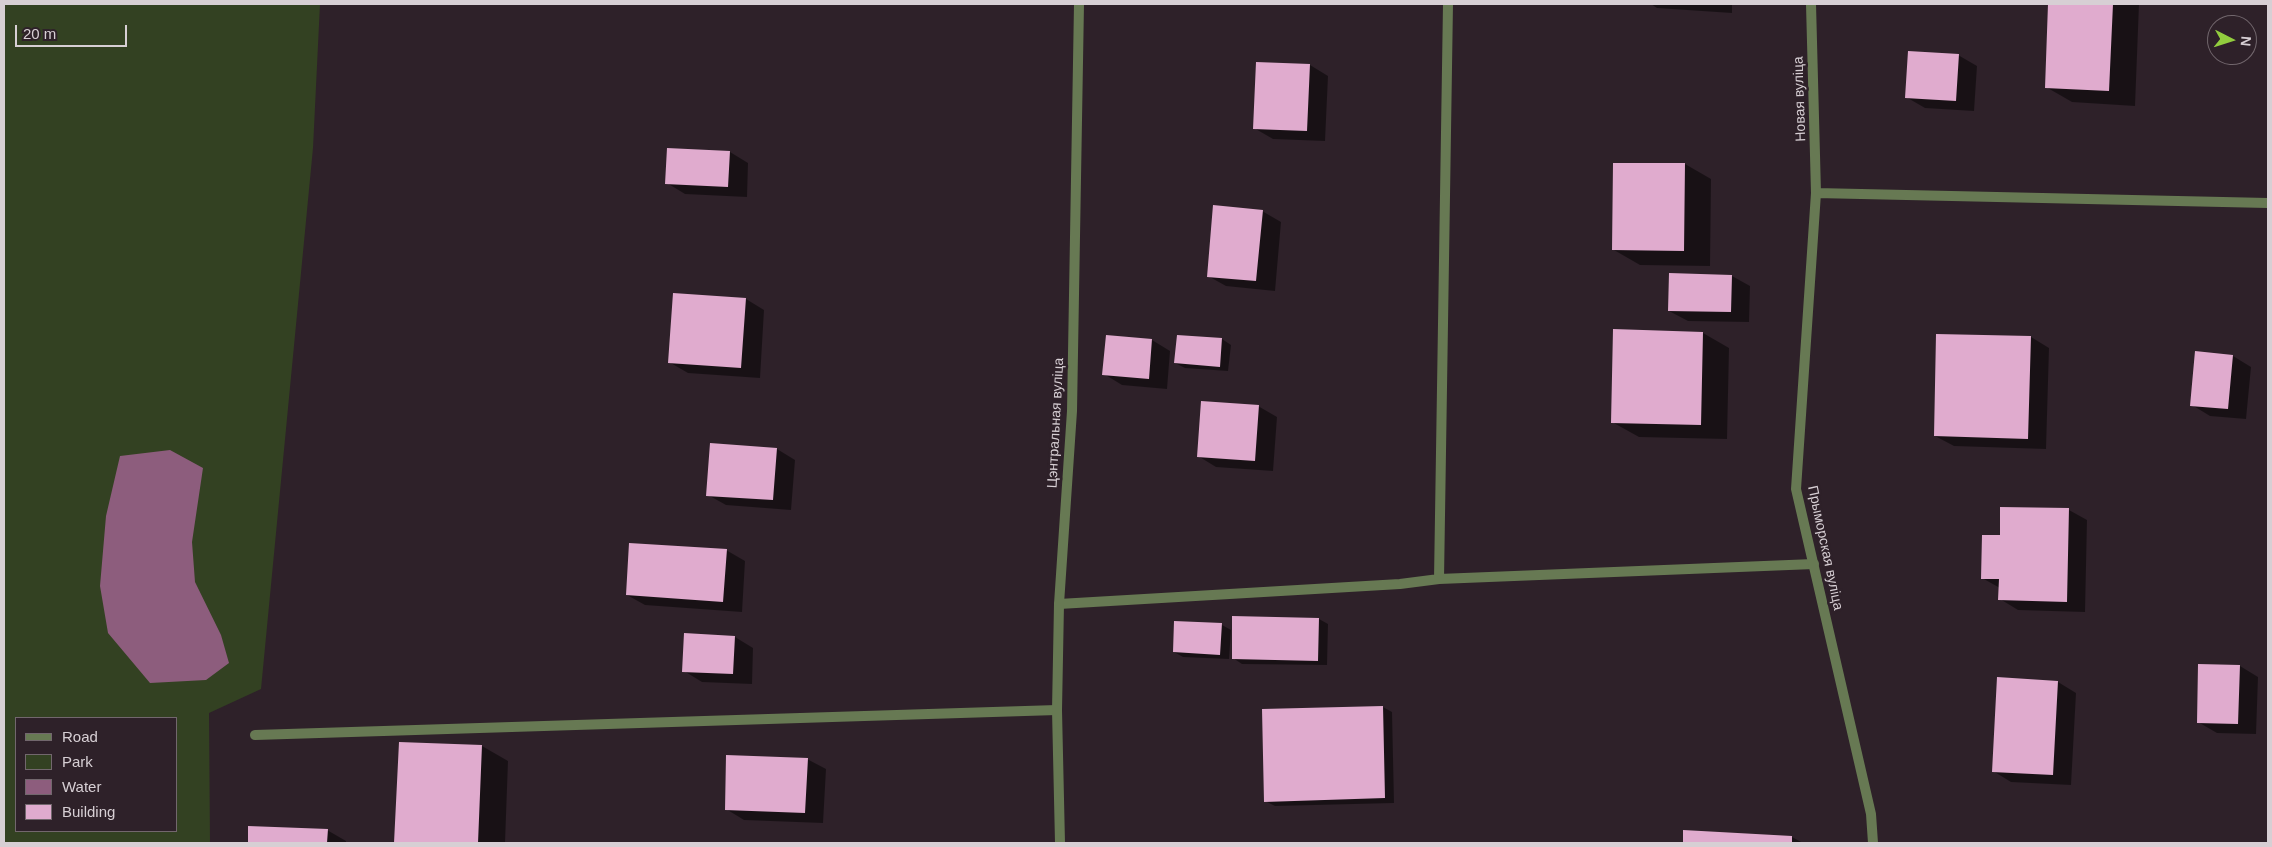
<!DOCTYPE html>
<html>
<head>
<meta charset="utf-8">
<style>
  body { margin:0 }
  #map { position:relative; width:2272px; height:847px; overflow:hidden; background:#2e2129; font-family:Arial,sans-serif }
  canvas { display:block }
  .frame { position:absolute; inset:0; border:5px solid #d7cfd4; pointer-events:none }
  .legend { position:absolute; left:15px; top:717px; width:162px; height:115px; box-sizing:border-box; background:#2e2129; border:1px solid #72676d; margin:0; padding:6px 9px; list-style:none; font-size:15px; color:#d7cfd4 }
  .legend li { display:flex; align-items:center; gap:10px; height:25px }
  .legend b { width:25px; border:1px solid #72676d }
  .north { position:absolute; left:2207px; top:15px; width:50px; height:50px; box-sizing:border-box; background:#2e2129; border:1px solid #72676d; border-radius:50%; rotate:95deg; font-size:14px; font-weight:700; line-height:20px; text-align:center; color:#d7cfd4 }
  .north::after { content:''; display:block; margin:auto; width:18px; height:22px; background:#92cd3e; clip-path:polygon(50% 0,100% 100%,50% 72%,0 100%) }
  .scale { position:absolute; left:15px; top:25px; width:112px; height:22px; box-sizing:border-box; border:2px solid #d7cfd4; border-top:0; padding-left:6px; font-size:15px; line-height:18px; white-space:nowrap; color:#d7cfd4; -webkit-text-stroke:4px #2e2129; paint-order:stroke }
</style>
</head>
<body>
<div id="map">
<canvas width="2272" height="847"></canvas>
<div class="frame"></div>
<ul class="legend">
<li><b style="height:6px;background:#677953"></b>Road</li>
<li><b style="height:14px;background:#334122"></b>Park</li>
<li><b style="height:14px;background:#8d5d7d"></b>Water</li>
<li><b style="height:14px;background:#e0abce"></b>Building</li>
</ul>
<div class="north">N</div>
<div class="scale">20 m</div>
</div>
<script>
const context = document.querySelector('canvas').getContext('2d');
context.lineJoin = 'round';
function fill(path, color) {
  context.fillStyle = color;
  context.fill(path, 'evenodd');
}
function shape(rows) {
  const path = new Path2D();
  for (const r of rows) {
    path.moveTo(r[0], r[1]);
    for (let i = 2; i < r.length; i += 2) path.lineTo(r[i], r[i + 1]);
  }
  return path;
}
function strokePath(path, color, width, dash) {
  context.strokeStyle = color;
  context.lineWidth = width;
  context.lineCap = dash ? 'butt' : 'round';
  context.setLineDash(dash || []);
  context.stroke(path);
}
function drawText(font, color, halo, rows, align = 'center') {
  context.font = font + ' Arial,sans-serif';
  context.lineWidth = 5;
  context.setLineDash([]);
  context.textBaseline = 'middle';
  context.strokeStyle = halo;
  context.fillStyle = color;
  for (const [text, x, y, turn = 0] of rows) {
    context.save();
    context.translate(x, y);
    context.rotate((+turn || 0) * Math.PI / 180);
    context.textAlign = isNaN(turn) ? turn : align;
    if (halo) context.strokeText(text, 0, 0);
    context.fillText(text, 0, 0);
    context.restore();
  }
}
const green = shape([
  [4,4,320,4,313,148,261,689,209,713,210,843,4,843],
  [16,718,176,718,176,831,16,831]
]);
const water = shape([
  [170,450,203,468,192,542,195,582,221,635,229,663,206,680,150,683,108,633,100,586,106,516,120,456]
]);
const shadow = shape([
  [1651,4,1732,4,1732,13,1657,8],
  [2050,4,2139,4,2135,106,2072,102,2046,87],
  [1958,55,1977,66,1974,111,1925,108,1906,97],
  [1310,65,1328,76,1325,141,1273,139,1254,128],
  [668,149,730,152,748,163,747,197,685,194,667,183],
  [1685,164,1711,179,1710,266,1640,265,1614,250],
  [1262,211,1281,222,1275,291,1226,286,1208,276],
  [1732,276,1750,286,1749,322,1688,321,1669,311],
  [746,299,764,310,760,378,688,373,669,362],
  [1703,333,1729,348,1727,439,1639,437,1612,422],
  [1107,337,1152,340,1170,351,1167,389,1122,385,1104,374],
  [2031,337,2049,348,2046,449,1954,446,1935,436],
  [1222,339,1231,345,1228,371,1185,368,1175,363],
  [2233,356,2251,367,2246,419,2210,416,2192,405],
  [1258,406,1277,417,1273,471,1216,467,1198,456],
  [777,449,795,460,791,510,726,505,708,495],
  [2069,510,2087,520,2085,612,2018,610,2000,599,2000,588,1982,578,2001,537],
  [726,550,745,561,742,612,645,605,627,595],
  [1319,619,1328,624,1327,665,1242,664,1233,658],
  [1222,625,1231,630,1229,659,1183,657,1174,652],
  [735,637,753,648,752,684,702,682,684,671],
  [2240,666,2258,677,2256,734,2217,733,2198,722],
  [1998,679,2058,682,2076,693,2071,785,2011,782,1993,771],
  [1383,707,1392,712,1394,803,1275,806,1265,801,1263,710],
  [400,743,482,746,508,761,505,843,396,843],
  [807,759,826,769,823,823,744,820,726,809],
  [250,827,327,830,346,841,346,843,249,843],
  [1684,831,1792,837,1803,843,1684,843]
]);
const building = shape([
  [2048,4,2113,4,2109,91,2045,88],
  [1908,51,1959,54,1956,101,1905,98],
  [1256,62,1310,64,1307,131,1253,129],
  [667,148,730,151,728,187,665,184],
  [1613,163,1685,163,1684,251,1612,250],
  [1213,205,1263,210,1256,281,1207,277],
  [1669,273,1732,275,1731,312,1668,311],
  [673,293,746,298,741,368,668,363],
  [1613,329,1703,332,1701,425,1611,423],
  [1936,334,2031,336,2028,439,1934,436],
  [1106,335,1152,339,1149,379,1102,375],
  [1177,335,1222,338,1220,367,1174,363],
  [2195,351,2233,355,2228,409,2190,406],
  [1201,401,1259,405,1255,461,1197,457],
  [710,443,777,448,773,500,706,496],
  [2000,507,2069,508,2067,602,1998,600,1999,579,1981,579,1982,535,2000,535],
  [629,543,727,549,723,602,626,595],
  [1232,616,1319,618,1318,661,1232,659],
  [1174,621,1222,623,1220,655,1173,652],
  [684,633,735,636,733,674,682,672],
  [2198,664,2240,665,2238,724,2197,723],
  [1997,677,2058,681,2053,775,1992,772],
  [1383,706,1385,798,1264,802,1262,709],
  [399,742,482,745,478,843,394,843],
  [726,755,808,758,805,813,725,810],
  [248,826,328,829,327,843,248,843],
  [1683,830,1792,836,1792,843,1683,843]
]);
const lane = shape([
  [1439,579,1448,4],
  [1059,604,1400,584,1439,579,1814,564],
  [255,735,1057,710]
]);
const street = shape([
  [1811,4,1816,193,1796,489,1871,814,1873,843],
  [1816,193,2268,203],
  [1060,843,1057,710,1059,604,1072,411,1079,4]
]);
const streetNames = [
  ["Новая вуліца",1800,99,-92],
  ["Цэнтральная вуліца",1056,423,-87],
  ["Прыморская вуліца",1825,548,78]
];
fill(green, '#334122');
fill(water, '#8d5d7d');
fill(shadow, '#0007');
fill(building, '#e0abce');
strokePath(lane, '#677953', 10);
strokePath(street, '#677953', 10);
drawText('14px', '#d7cfd4', '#2e2129', streetNames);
</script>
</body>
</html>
